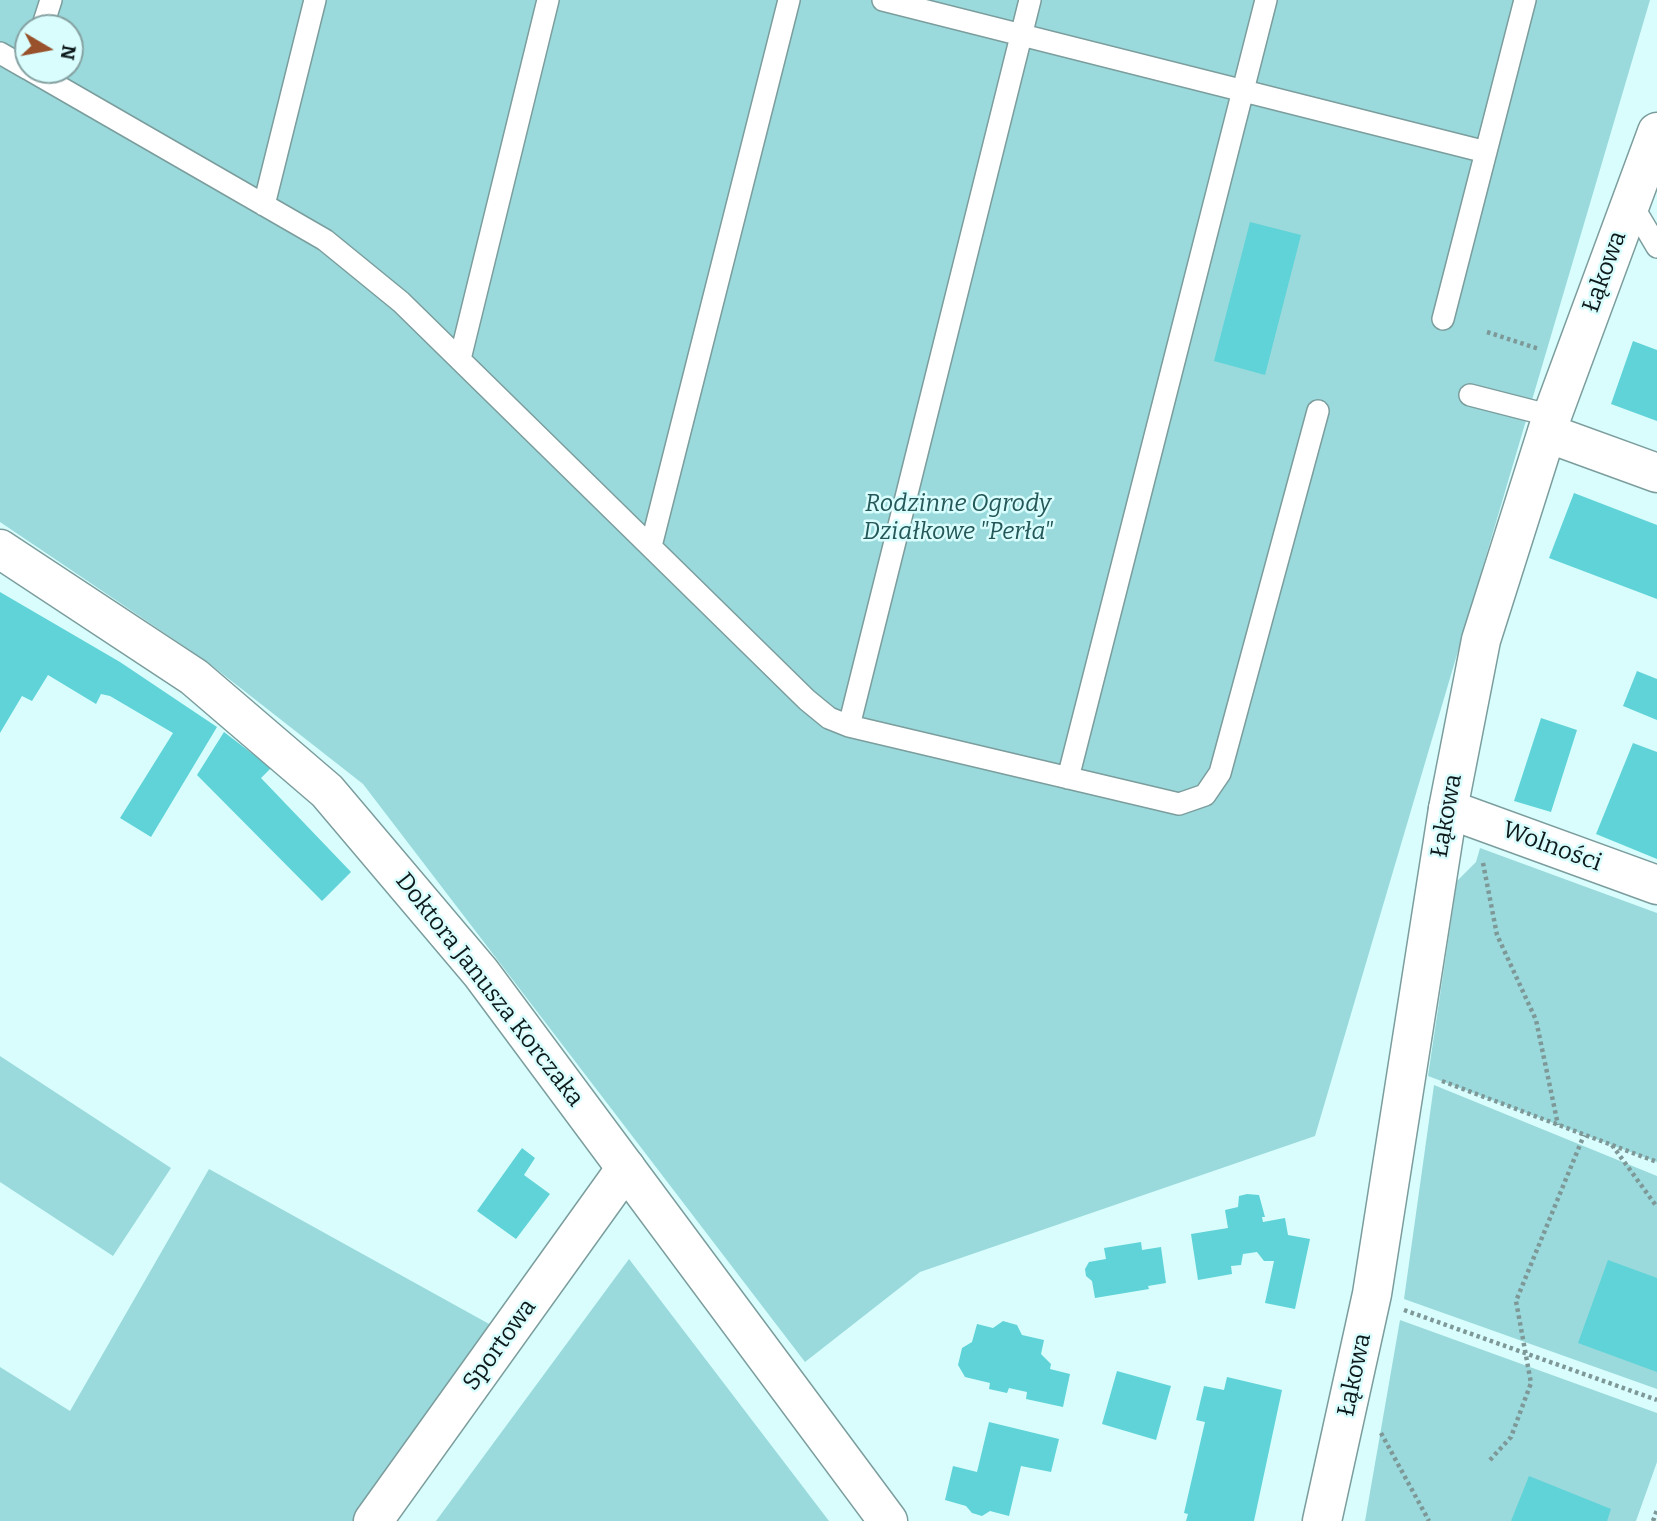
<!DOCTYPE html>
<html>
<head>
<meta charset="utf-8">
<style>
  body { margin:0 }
  #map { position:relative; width:1657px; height:1521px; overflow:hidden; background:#d9fdfd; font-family:Bitter,serif }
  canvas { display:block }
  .north { position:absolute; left:14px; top:14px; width:70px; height:70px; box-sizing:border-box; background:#d9fdfd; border:2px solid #87a2a2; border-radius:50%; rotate:100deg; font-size:19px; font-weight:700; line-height:28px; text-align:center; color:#0d191a }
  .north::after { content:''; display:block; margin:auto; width:24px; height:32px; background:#98512a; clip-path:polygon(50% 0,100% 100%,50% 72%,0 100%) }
</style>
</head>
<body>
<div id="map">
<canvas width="1657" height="1521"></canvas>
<div class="north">N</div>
</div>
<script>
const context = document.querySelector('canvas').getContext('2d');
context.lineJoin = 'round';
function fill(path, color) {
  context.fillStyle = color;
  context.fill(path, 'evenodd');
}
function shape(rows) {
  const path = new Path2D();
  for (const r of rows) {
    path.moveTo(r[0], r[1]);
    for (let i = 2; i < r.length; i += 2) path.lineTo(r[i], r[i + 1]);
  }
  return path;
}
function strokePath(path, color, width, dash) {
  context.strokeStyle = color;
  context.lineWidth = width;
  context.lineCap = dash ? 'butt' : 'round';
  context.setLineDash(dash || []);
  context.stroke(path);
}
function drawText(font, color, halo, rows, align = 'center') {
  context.font = font + ' Bitter,serif';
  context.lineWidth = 5;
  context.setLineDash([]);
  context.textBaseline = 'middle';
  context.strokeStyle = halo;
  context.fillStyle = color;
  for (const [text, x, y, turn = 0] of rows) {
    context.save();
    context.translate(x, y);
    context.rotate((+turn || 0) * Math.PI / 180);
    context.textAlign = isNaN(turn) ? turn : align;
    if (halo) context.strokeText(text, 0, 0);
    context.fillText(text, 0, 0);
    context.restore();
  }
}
const green = shape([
  [0,0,1650,0,1315,1136,920,1272,805,1362,363,784,206,661,0,522],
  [28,28,70,28,70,70,28,70],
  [1480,848,1657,913,1657,1162,1428,1076,1457,881,1476,862],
  [0,1056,171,1168,113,1256,0,1182],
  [1434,1085,1657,1176,1657,1389,1404,1299],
  [209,1169,491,1325,354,1521,0,1521,0,1367,70,1411],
  [629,1259,829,1521,436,1521],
  [1400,1320,1657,1413,1657,1462,1636,1521,1365,1521]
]);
const building = shape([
  [1250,222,1301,235,1265,375,1214,361],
  [1633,341,1657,350,1657,421,1611,404],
  [1574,493,1657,525,1657,599,1549,558],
  [0,592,120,662,217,727,151,837,120,818,173,733,110,696,101,694,96,704,48,675,32,701,22,696,0,733],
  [1637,671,1657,679,1657,720,1623,706],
  [1541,718,1577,730,1551,812,1514,801],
  [224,732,271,768,261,778,351,872,322,901,197,775],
  [1633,743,1657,752,1657,859,1596,834],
  [522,1148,535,1158,524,1175,550,1194,516,1239,477,1211],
  [1247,1194,1259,1195,1265,1217,1262,1217,1263,1222,1285,1218,1288,1235,1310,1239,1295,1309,1265,1303,1274,1261,1264,1261,1257,1252,1243,1254,1241,1265,1231,1266,1232,1274,1198,1280,1191,1234,1228,1228,1225,1210,1238,1207,1239,1196],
  [1141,1242,1142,1250,1161,1247,1166,1283,1148,1286,1149,1289,1095,1298,1092,1281,1086,1276,1085,1269,1089,1262,1106,1259,1104,1248],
  [1608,1260,1657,1278,1657,1372,1578,1343],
  [1003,1321,1017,1325,1022,1335,1044,1340,1041,1354,1051,1364,1050,1369,1070,1374,1063,1407,1026,1399,1027,1392,1009,1388,1007,1393,989,1389,990,1383,965,1377,958,1365,962,1348,972,1342,977,1324,993,1328],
  [1117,1371,1171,1386,1156,1440,1102,1424],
  [1227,1377,1282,1390,1254,1521,1186,1521,1188,1514,1184,1513,1205,1422,1196,1420,1204,1386,1224,1390],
  [989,1422,1059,1439,1051,1472,1021,1466,1009,1516,990,1511,982,1516,972,1513,966,1506,945,1500,953,1466,977,1472],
  [1529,1476,1611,1509,1607,1521,1511,1521]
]);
const path = shape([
  [1487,332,1539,349],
  [1483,863,1497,935,1536,1020,1558,1125],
  [1442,1081,1657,1162],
  [1612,1145,1657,1207],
  [1404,1310,1657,1400],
  [1381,1433,1429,1521],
  [1490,1460,1511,1437,1531,1383,1516,1301,1584,1135],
  [1653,1521,1657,1510]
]);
const service = shape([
  [883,0,1486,152],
  [42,28,51,0],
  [0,53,28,69],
  [30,70,325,240,401,302,807,700,829,718,849,726,1179,804,1205,795,1220,773,1318,411],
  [1631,203,1657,247],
  [264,205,315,0],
  [1443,319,1525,0],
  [460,359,548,0],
  [1470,395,1552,416],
  [651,546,789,0],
  [849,726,1030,0],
  [1068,778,1266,0]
]);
const minor = shape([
  [1547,433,1657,473],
  [1448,809,1657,885],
  [373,1521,626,1168]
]);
const tertiary = shape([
  [0,549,194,677,327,791,481,973,888,1521],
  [1322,1521,1372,1294,1448,809,1481,640,1552,416,1657,132]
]);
const streetNames = [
  ["Łąkowa",1605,272,-70],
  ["Łąkowa",1447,816,-80],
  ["Wolności",1552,847,20],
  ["Doktora Janusza Korczaka",489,990,52],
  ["Sportowa",500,1345,-54],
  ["Łąkowa",1355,1375,-78]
];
const parkNames = [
  ["Rodzinne Ogrody",958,504],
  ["Działkowe \"Perła\"",958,532]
];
fill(green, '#9adadc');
fill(building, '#5fd3d7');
strokePath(service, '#7c9d9d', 24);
strokePath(minor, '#7c9d9d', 41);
strokePath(tertiary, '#7c9d9d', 41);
strokePath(path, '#7e9898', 4.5, [3.5, 3.5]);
strokePath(service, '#fff', 21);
strokePath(minor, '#fff', 38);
strokePath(tertiary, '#fff', 38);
drawText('24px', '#0d191a', '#d9fdfd', streetNames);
drawText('italic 24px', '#245758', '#d9fdfd', parkNames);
</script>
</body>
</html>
